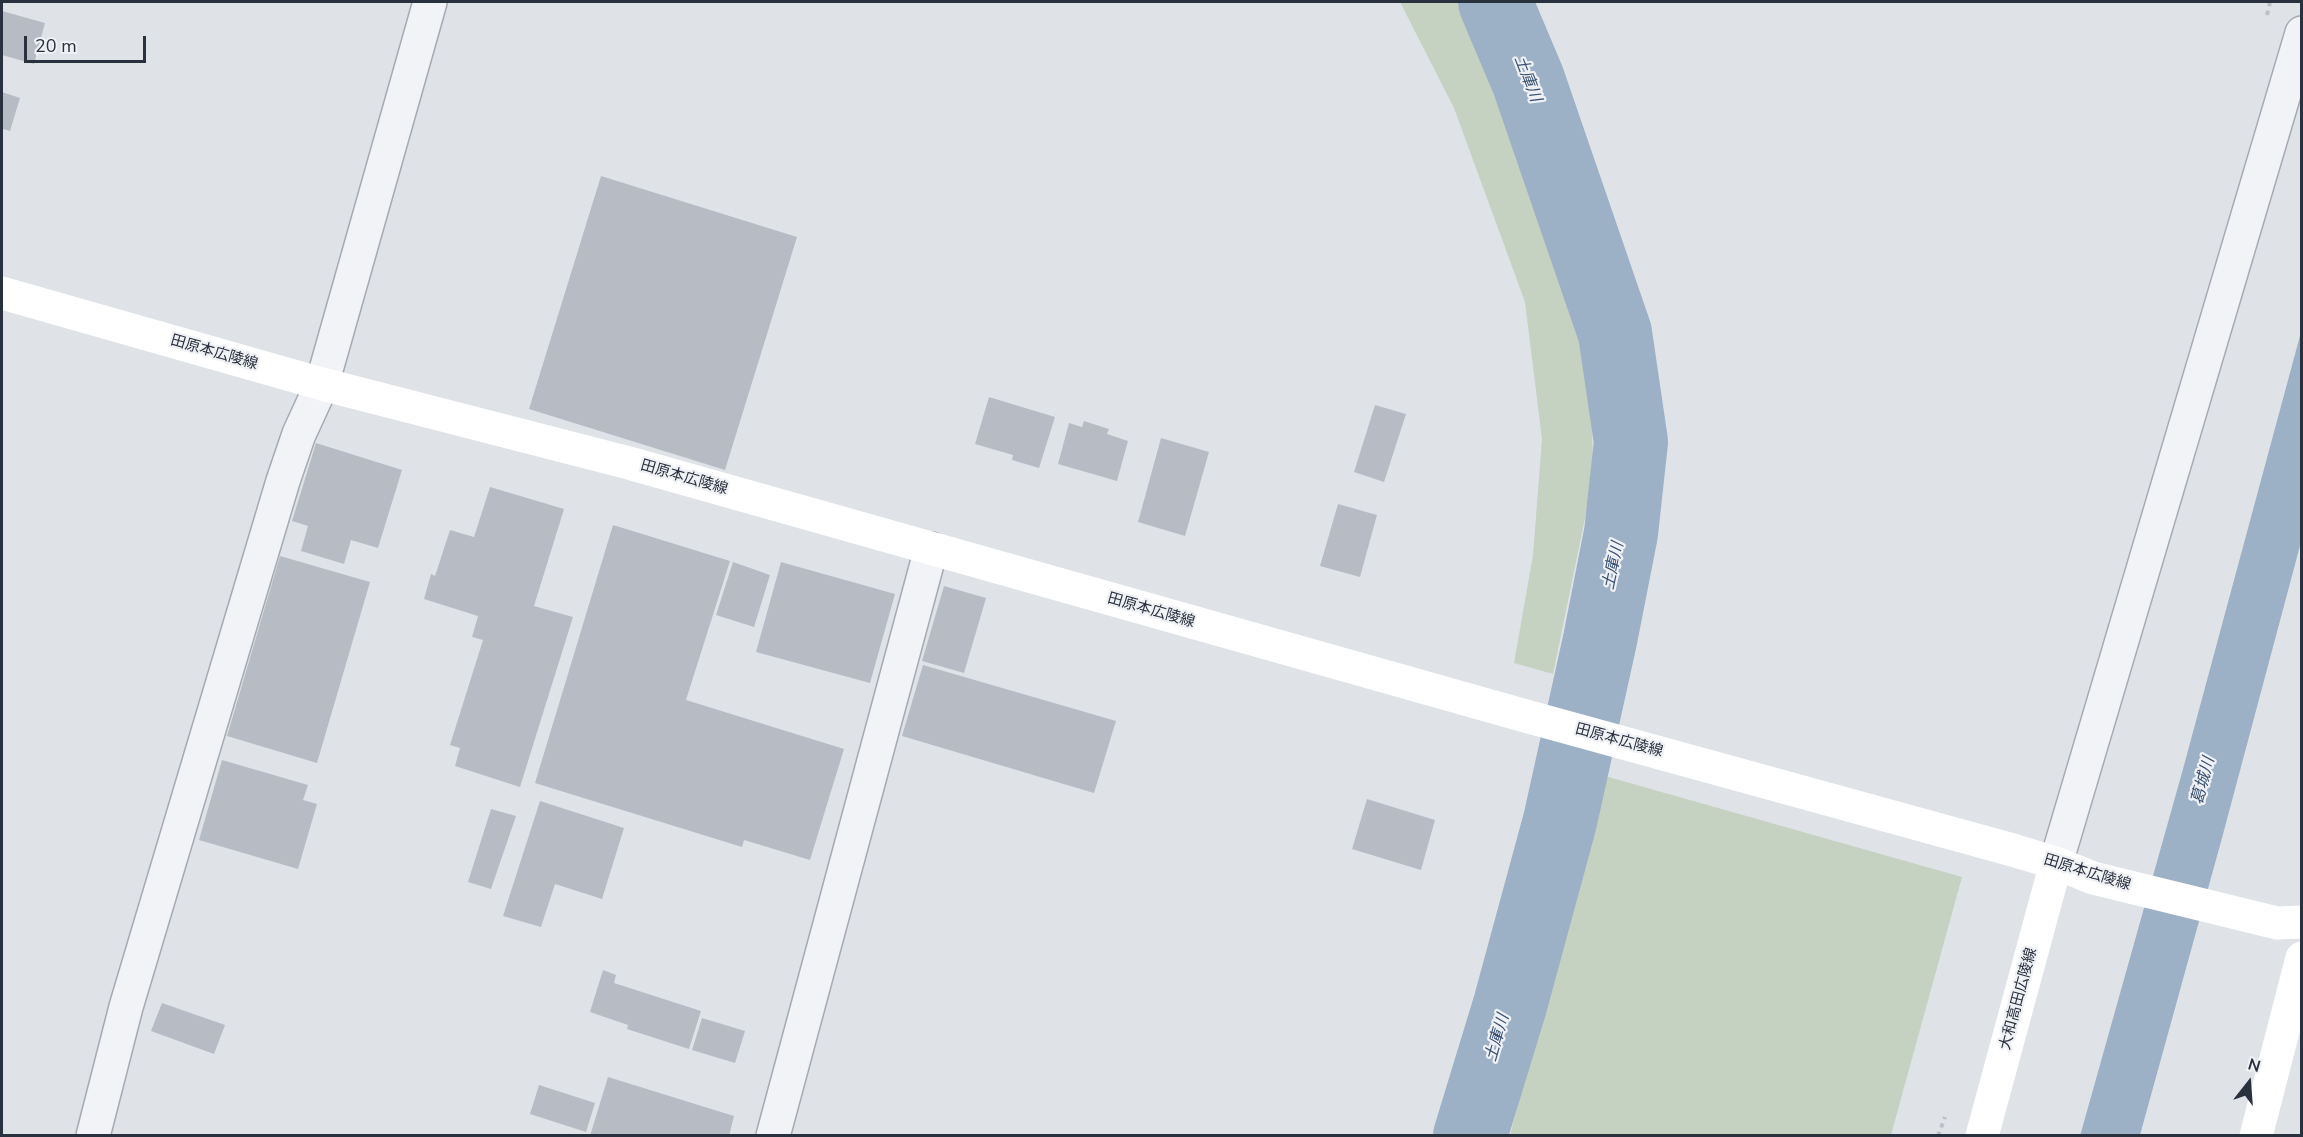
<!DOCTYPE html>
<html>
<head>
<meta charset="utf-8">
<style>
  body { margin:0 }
  #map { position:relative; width:2303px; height:1137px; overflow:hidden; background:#dfe3e8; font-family:"Nunito Sans",sans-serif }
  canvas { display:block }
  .frame { position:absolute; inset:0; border:3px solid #29303e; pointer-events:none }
  .north { position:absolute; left:2219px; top:1053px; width:60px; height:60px; -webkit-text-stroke:4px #eff1f5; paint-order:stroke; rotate:17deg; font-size:16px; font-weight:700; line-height:24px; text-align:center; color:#29303e }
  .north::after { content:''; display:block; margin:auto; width:21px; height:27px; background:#29303e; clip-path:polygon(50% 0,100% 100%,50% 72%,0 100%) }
  .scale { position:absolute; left:24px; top:36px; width:122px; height:27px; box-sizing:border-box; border:3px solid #29303e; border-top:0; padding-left:8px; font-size:18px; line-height:21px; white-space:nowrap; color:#29303e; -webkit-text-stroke:4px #eff1f5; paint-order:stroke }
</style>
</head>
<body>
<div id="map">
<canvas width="2303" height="1137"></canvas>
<div class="frame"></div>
<div class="north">N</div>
<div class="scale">20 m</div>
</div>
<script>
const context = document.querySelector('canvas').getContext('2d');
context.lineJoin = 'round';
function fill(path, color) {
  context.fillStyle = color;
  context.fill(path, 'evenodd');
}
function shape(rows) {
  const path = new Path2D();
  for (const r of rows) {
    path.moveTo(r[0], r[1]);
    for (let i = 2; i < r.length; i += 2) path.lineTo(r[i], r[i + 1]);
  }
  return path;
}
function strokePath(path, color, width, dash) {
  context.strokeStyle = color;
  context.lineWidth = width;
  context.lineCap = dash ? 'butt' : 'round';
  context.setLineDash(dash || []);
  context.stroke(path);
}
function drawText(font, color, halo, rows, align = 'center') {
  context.font = font + ' "Nunito Sans","Noto Sans JP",sans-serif';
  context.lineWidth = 4.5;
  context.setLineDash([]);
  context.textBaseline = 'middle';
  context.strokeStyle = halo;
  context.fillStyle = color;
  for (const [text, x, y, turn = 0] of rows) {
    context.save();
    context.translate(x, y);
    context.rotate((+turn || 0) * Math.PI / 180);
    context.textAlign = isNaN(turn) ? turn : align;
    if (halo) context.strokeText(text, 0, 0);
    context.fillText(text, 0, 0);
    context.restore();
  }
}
const green = shape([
  [1400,2,1460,2,1524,144,1569,280,1592,413,1593,479,1553,674,1514,663,1533,555,1542,439,1525,302,1454,108],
  [1605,776,1962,877,1891,1135,1510,1135]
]);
const water = shape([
  [2301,332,2301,542,2222,838,2140,1135,2080,1136,2183,769]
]);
const river = shape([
  [1470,1136,1510,1005,1560,821,1600,640,1621,533,1631,442,1615,333,1528,80,1495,2]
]);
const building = shape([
  [2,11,45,23,34,64,2,55],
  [2,92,20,98,10,131,3,129,2,133],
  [601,176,797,237,725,470,529,409],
  [989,397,1055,417,1039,468,1012,460,1013,455,975,444],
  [1375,405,1406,414,1384,482,1354,472],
  [1084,421,1109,429,1107,434,1128,441,1117,481,1058,464,1069,423,1082,427],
  [1161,438,1209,452,1185,536,1138,522],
  [316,443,402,470,378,548,351,540,344,564,301,551,308,526,292,521],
  [490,487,564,509,534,606,573,617,520,787,455,766,460,748,450,745,483,640,472,637,478,616,424,599,431,574,435,576,450,530,474,537],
  [1338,504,1377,515,1360,577,1320,566],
  [613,525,730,561,686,700,844,749,810,860,744,840,742,847,535,783],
  [280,556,370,582,317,763,227,736],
  [733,562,770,575,754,627,716,615],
  [781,562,895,594,870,683,756,652],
  [944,586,986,598,964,673,922,661],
  [923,665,1116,721,1094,793,902,736],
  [222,760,308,785,303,800,317,804,298,869,199,840],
  [1367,799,1435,820,1421,870,1352,849],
  [540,801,624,828,602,899,555,884,541,927,503,916],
  [491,809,516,816,491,889,468,882],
  [603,970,616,975,614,983,701,1011,689,1049,627,1029,628,1025,590,1012],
  [162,1003,225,1025,214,1054,151,1031],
  [702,1018,745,1031,735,1063,692,1050],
  [608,1077,734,1116,729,1136,590,1136],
  [539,1085,595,1103,586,1132,530,1114]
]);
const path = shape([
  [2267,15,2270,2],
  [1938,1136,1945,1117]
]);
const minor = shape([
  [2056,863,2302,33],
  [93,1136,126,1007,283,481,299,434,322,384,430,2],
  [773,1136,931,549]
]);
const secondary = shape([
  [2,293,322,384,629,463,1522,715,2009,849,2056,863,2093,878,2277,923,2302,922],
  [1982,1136,2056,863],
  [2256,1136,2302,958]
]);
const streetNames = [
  ["田原本広陵線",214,353,16],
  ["田原本広陵線",684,478,16],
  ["田原本広陵線",1151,611,16],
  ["田原本広陵線",1619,741,15],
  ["田原本広陵線",2087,873,17],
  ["大和高田広陵線",2019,999,-75]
];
const waterNames = [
  ["土庫川",1527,79,69],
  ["土庫川",1614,566,-78],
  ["葛城川",2204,781,-75],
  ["土庫川",1498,1038,-74]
];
fill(green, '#c5d1c1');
fill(water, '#9cb0c6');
strokePath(river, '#9cb0c6', 74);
fill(building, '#b7bcc4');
strokePath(minor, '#a5aab2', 36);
strokePath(path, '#bec0c6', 4, [4.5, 4.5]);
strokePath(minor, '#f2f3f6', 33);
strokePath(secondary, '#fff', 33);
drawText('15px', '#29303e', '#eff1f5', streetNames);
drawText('italic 16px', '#364e70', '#eff1f5', waterNames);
</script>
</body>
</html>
